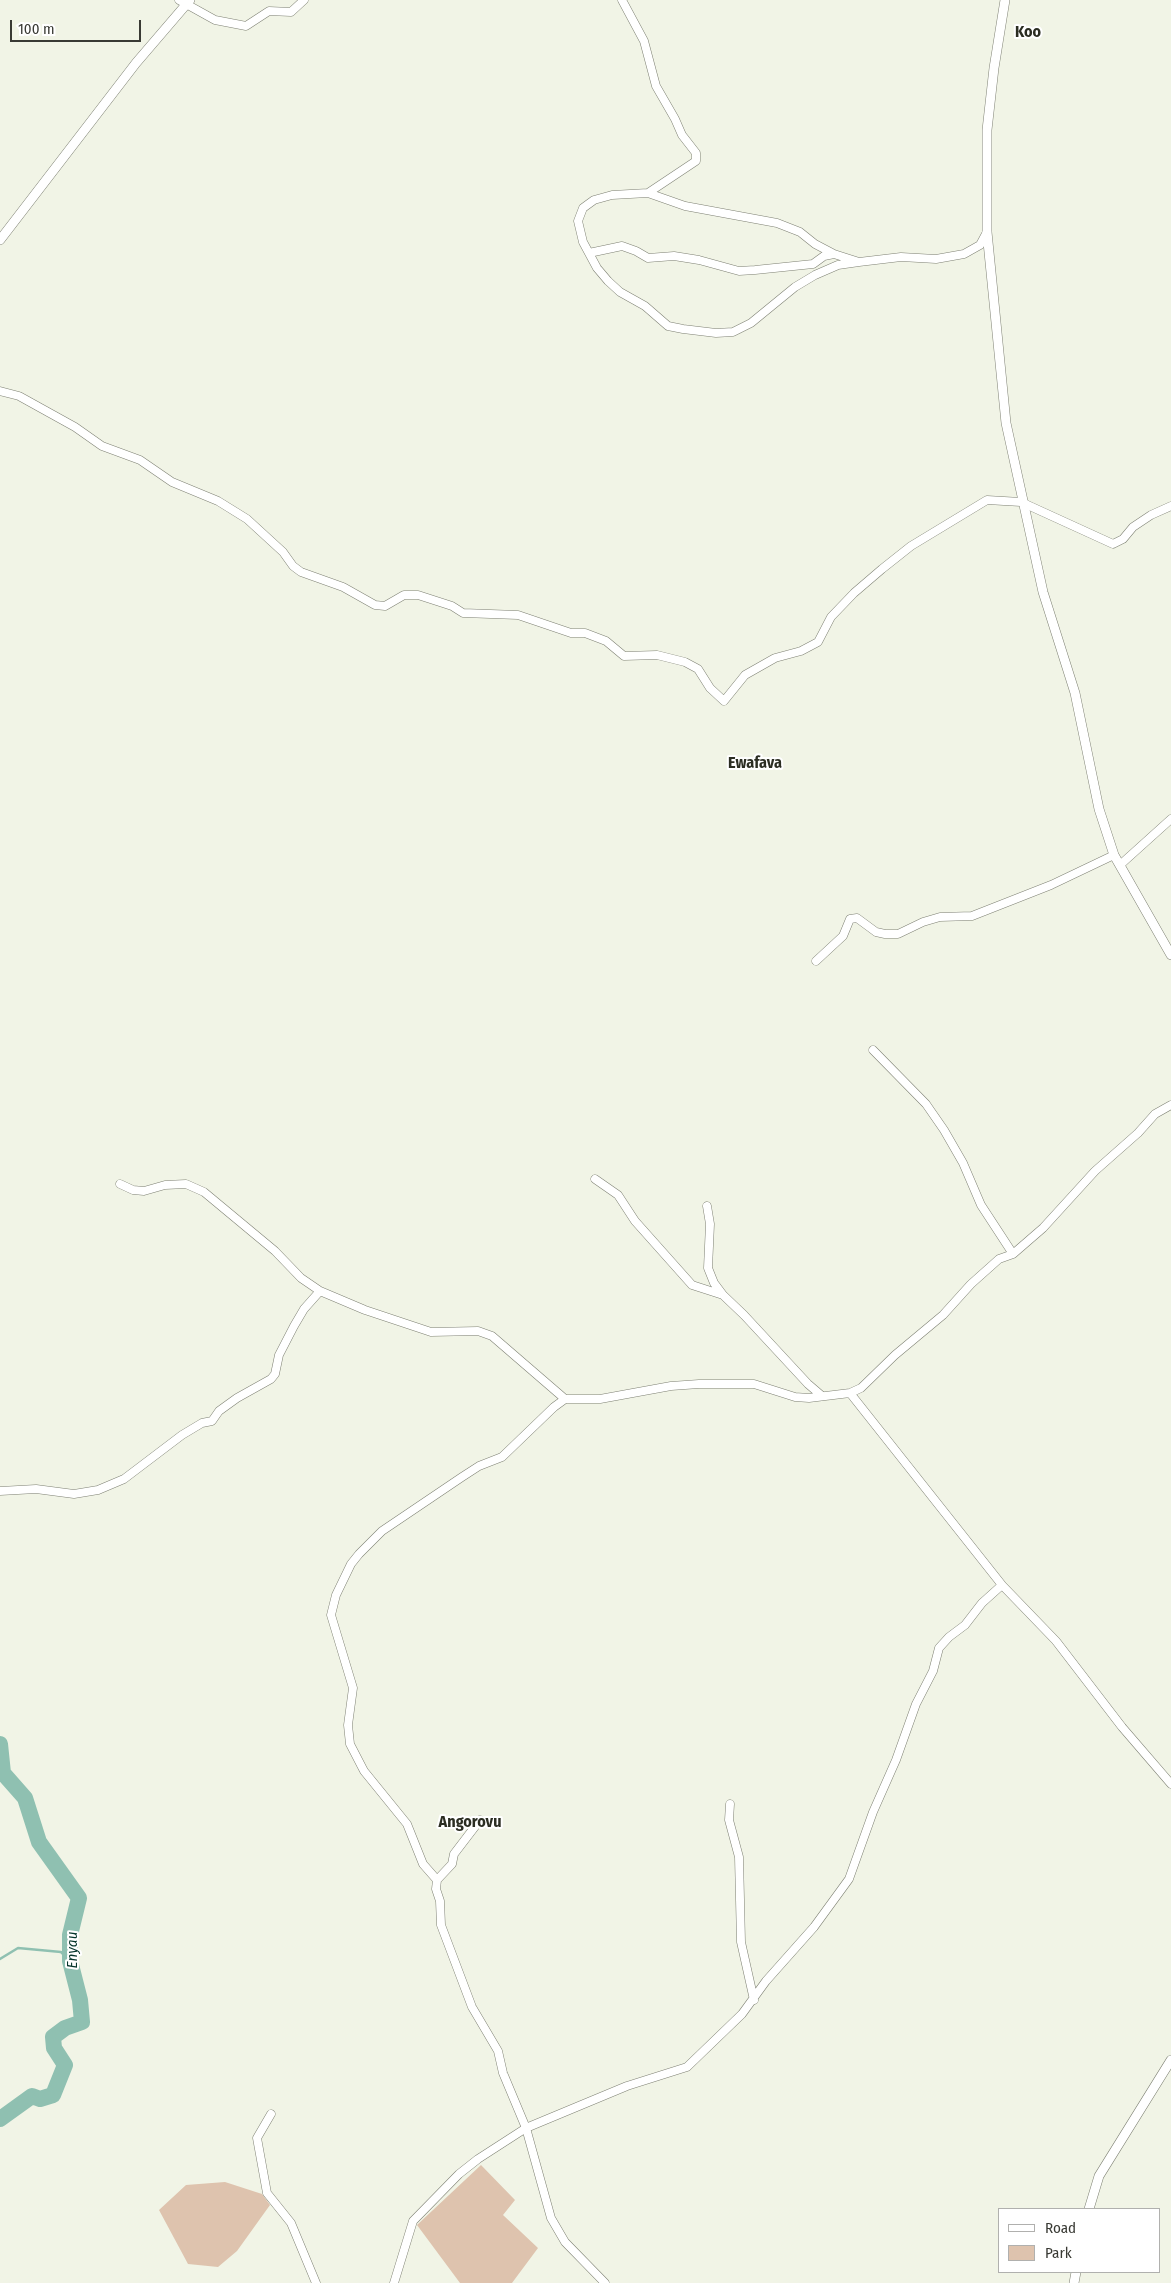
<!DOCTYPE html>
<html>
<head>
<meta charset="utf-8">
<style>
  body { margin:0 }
  #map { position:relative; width:1171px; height:2283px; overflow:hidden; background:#f1f4e6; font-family:"Fira Sans Condensed",sans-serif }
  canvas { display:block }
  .legend { position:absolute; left:998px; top:2208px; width:162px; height:65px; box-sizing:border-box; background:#fff; border:1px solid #b0b0ae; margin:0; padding:6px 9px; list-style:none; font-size:15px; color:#393a34 }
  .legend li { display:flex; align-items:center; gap:10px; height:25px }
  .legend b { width:25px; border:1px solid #b0b0ae }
  .scale { position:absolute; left:10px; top:20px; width:131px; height:22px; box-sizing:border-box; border:2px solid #393a34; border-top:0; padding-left:6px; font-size:15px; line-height:18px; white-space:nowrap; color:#393a34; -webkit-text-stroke:4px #fff; paint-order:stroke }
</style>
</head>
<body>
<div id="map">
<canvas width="1171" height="2283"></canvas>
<ul class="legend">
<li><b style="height:6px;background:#fff"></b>Road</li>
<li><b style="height:14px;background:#dec3ae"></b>Park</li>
</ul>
<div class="scale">100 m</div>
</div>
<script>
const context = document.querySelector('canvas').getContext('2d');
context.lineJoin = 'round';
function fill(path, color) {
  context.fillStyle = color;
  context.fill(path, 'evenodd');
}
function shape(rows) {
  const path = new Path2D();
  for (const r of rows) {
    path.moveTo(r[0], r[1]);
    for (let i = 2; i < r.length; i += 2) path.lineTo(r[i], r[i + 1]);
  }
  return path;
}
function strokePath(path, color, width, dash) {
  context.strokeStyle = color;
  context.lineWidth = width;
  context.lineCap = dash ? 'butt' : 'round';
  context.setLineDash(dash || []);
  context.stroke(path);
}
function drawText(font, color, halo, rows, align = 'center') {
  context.font = font + ' "Fira Sans Condensed",sans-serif';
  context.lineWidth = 4;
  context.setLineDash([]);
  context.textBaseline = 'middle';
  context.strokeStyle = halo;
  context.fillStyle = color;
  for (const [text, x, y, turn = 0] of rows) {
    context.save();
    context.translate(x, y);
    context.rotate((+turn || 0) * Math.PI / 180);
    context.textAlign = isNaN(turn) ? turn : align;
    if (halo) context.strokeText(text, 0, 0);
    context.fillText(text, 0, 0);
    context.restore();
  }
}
const green = shape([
  [481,2165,515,2200,503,2215,538,2248,512,2283,460,2283,417,2225],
  [225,2182,262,2194,270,2205,237,2251,218,2267,188,2264,159,2210,186,2185]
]);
const stream = shape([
  [0,1959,18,1948,61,1952,70,1961]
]);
const river = shape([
  [0,1744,3,1773,25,1798,39,1842,79,1898,70,1935,70,1961,80,2000,82,2022,65,2028,53,2037,54,2048,65,2065,53,2095,40,2099,32,2096,0,2119]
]);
const minor = shape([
  [179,0,215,20,246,26,269,11,291,12,304,0],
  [622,0,644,41,656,86,675,119,682,135,696,153,696,161,648,193],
  [589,253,622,246,636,251,648,258,674,256,699,260,739,271,755,270,813,264,824,256,834,254,859,262,901,257,936,259,964,254,980,245,987,232],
  [834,254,815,244,800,232,777,223,685,206,648,193,612,195,594,200,583,208,578,221,583,242,597,268,608,281,620,292,645,306,668,326,683,329,716,333,733,332,751,323,795,287,815,275,838,265,859,262],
  [0,391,19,396,75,427,102,446,140,460,172,482,218,501,247,519,283,552,293,566,301,572,343,587,375,605,385,606,404,595,418,595,452,606,463,613,518,615,571,633,585,633,606,641,624,656,657,655,685,662,698,669,710,688,724,701,745,675,775,658,801,651,818,642,831,617,854,593,882,569,911,546,987,500,1021,502,1113,544,1123,539,1133,527,1151,515,1171,506],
  [1120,865,1171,819],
  [816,961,843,936,850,919,857,918,876,932,885,934,898,934,923,922,940,917,972,916,1051,885,1114,855],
  [873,1050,926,1104,944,1130,963,1163,981,1205,1013,1254],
  [595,1179,618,1195,635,1221,692,1285,723,1295],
  [120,1184,133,1190,144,1191,165,1185,186,1184,204,1192,275,1251,301,1278,320,1291],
  [707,1206,710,1224,708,1268,714,1283,723,1295,744,1315,808,1384,822,1396],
  [850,1393,1002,1585,1056,1641,1122,1727,1171,1784],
  [0,1491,36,1489,74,1494,98,1490,124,1479,182,1435,202,1423,212,1421,219,1411,237,1398,271,1379,275,1374,279,1355,294,1326,304,1309,320,1291,365,1310,431,1332,478,1331,492,1336,565,1399],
  [730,1804,729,1820,739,1857,741,1942,754,2000],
  [480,1820,454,1854,452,1864,437,1880,436,1889,440,1901,441,1925,472,2007,498,2051,503,2073,526,2128,551,2218,565,2242,605,2283],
  [437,1880,423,1864,407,1824,364,1771,350,1744,348,1725,353,1688,331,1615,336,1595,351,1564,359,1554,382,1531,462,1477,479,1466,502,1457,554,1407,565,1399,600,1399,671,1386,699,1384,754,1384,795,1397,809,1398,850,1393,861,1388,895,1355,943,1315,971,1284,999,1259,1013,1254,1043,1228,1095,1171,1138,1133,1155,1114,1171,1105],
  [271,2114,257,2138,267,2193,291,2223,316,2283],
  [394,2283,413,2221,459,2174,478,2159,526,2128,627,2086,687,2067,742,2014,766,1981,814,1927,849,1879,873,1812,896,1760,916,1704,933,1671,939,1648,949,1637,965,1625,982,1603,1002,1585]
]);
const tertiary = shape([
  [1005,0,994,68,987,130,987,232,1006,423,1043,592,1075,693,1099,809,1114,855,1171,955],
  [0,240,136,63,190,0],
  [1089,2209,1099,2176,1171,2060],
  [1074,2283,1076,2272]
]);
const waterNames = [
  ["Enyau",73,1950,-90]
];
const quarterNames = [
  ["Koo",1028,33],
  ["Ewafava",755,764],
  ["Angorovu",470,1823]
];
fill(green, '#dec3ae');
strokePath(stream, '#8fc0b1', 2.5);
strokePath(river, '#8fc0b1', 16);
strokePath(minor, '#7e8073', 9);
strokePath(tertiary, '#7e8073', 10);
strokePath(minor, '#fff', 8);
strokePath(tertiary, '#fff', 9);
drawText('italic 15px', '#06352b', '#fff', waterNames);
drawText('bold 16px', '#2b2d22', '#fff', quarterNames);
</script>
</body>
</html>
